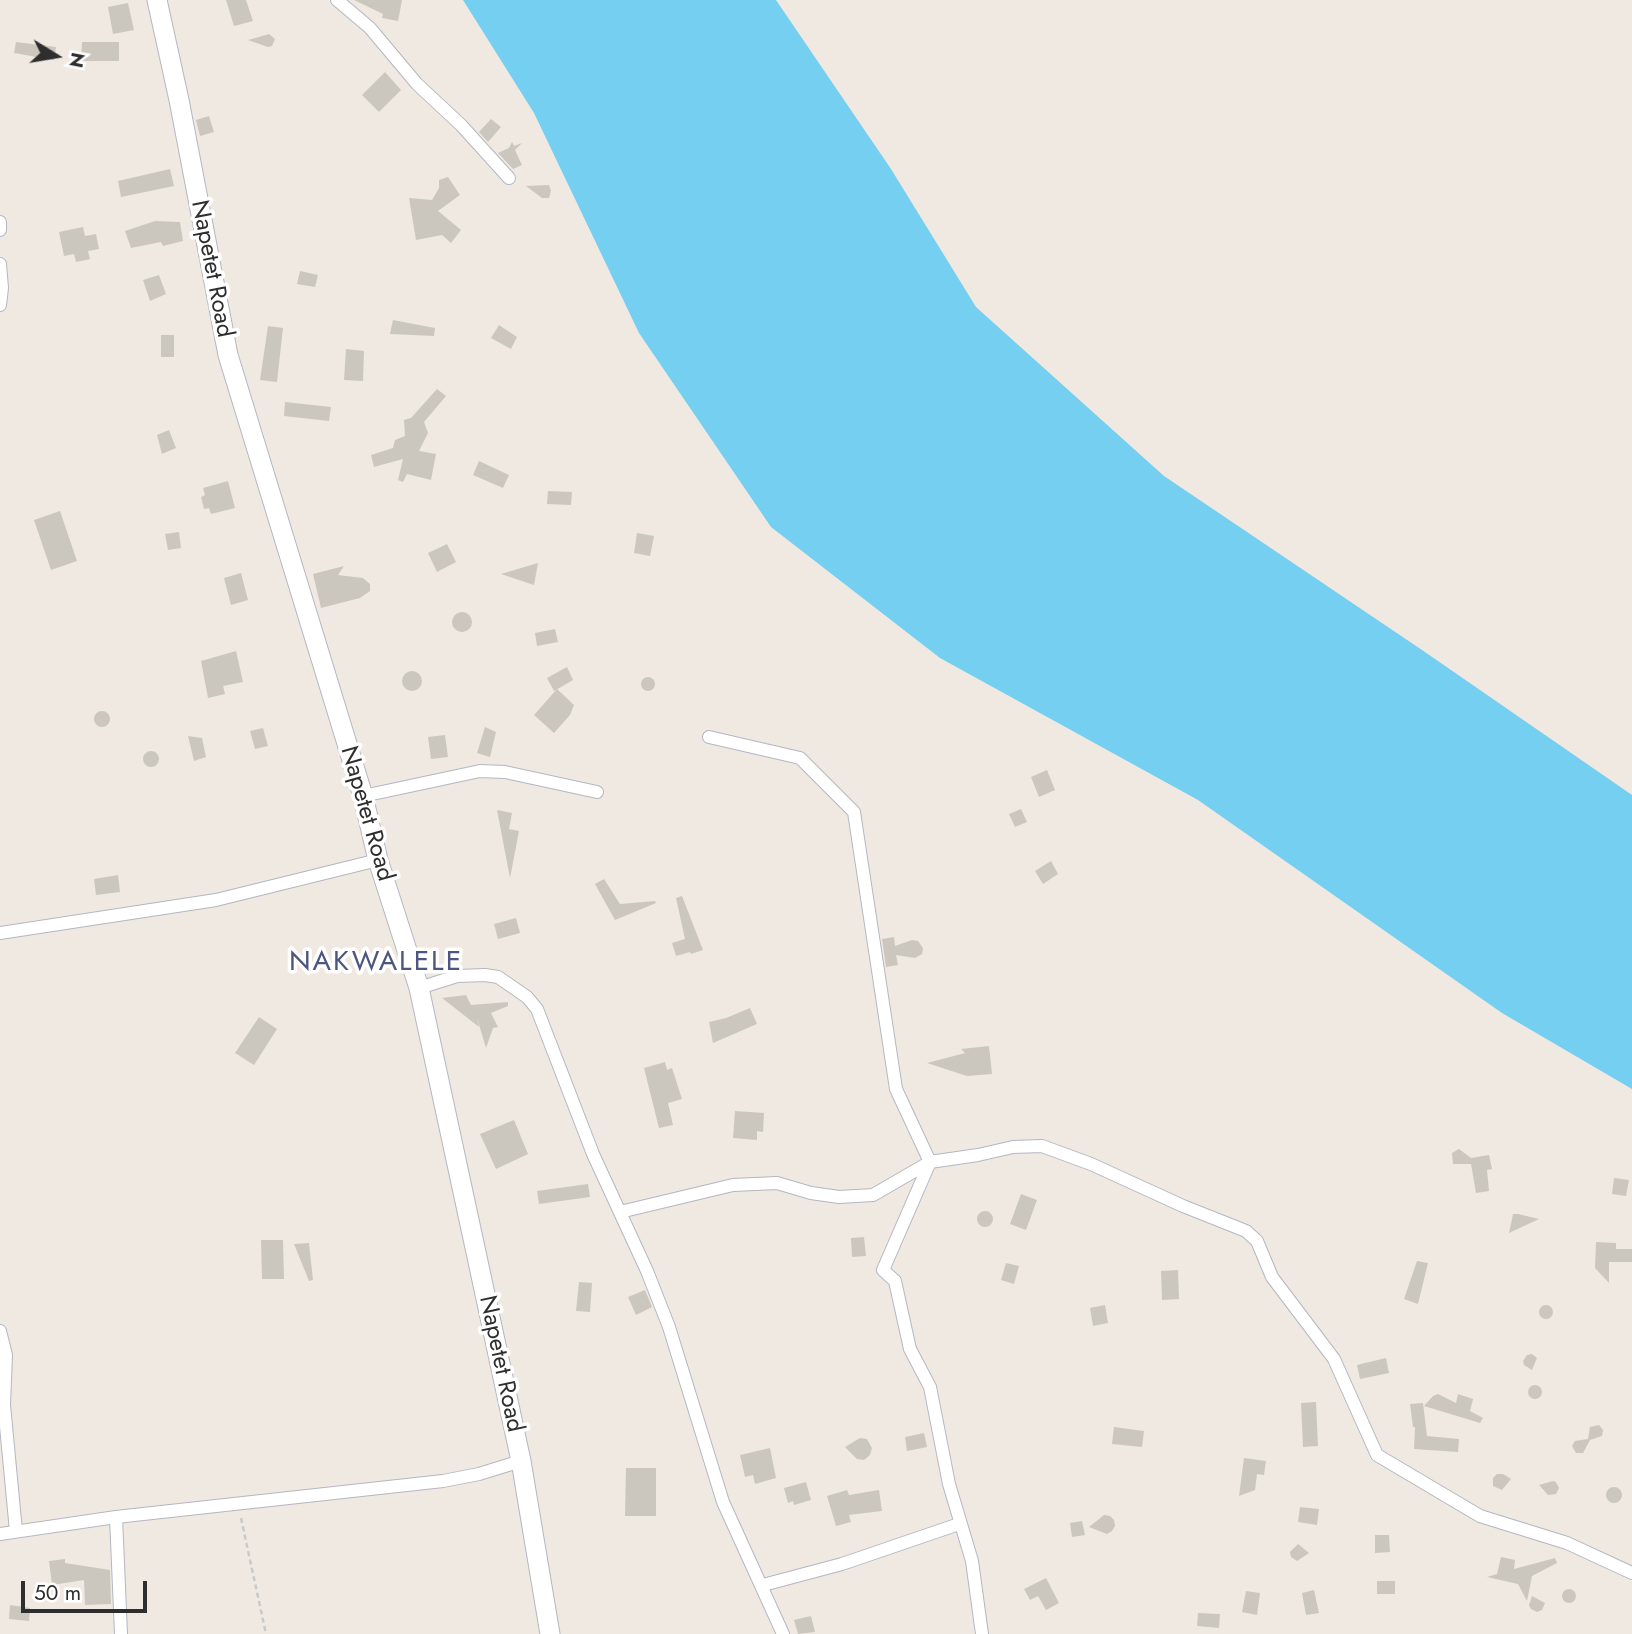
<!DOCTYPE html>
<html>
<head>
<meta charset="utf-8">
<style>
  body { margin:0 }
  #map { position:relative; width:1632px; height:1634px; overflow:hidden; background:#efe9e1; font-family:Jost,sans-serif }
  canvas { display:block }
  .north { position:absolute; left:21px; top:21px; width:70px; height:70px; -webkit-text-stroke:5px #fff; paint-order:stroke; rotate:101deg; font-size:19px; font-weight:700; line-height:28px; text-align:center; color:#2e2e2e }
  .north::after { content:''; display:block; margin:auto; width:24px; height:32px; background:#2e2e2e; clip-path:polygon(50% 0,100% 100%,50% 72%,0 100%) }
  .scale { position:absolute; left:21px; top:1581px; width:126px; height:32px; box-sizing:border-box; border:4px solid #2e2e2e; border-top:0; padding-left:9px; font-size:21px; line-height:24px; white-space:nowrap; color:#2e2e2e; -webkit-text-stroke:5px #fff; paint-order:stroke }
</style>
</head>
<body>
<div id="map">
<canvas width="1632" height="1634"></canvas>
<div class="north">N</div>
<div class="scale">50 m</div>
</div>
<script>
const context = document.querySelector('canvas').getContext('2d');
context.lineJoin = 'round';
function fill(path, color) {
  context.fillStyle = color;
  context.fill(path, 'evenodd');
}
function shape(rows) {
  const path = new Path2D();
  for (const r of rows) {
    if (r.length === 3) {
      path.moveTo(r[0] + r[2], r[1]);
      path.arc(r[0], r[1], r[2], 0, 2 * Math.PI);
      continue;
    }
    path.moveTo(r[0], r[1]);
    for (let i = 2; i < r.length; i += 2) path.lineTo(r[i], r[i + 1]);
  }
  return path;
}
function strokePath(path, color, width, dash) {
  context.strokeStyle = color;
  context.lineWidth = width;
  context.lineCap = dash ? 'butt' : 'round';
  context.setLineDash(dash || []);
  context.stroke(path);
}
function drawText(font, color, halo, rows, align = 'center') {
  context.font = font + ' Jost,sans-serif';
  context.lineWidth = 7;
  context.setLineDash([]);
  context.textBaseline = 'middle';
  context.strokeStyle = halo;
  context.fillStyle = color;
  for (const [text, x, y, turn = 0] of rows) {
    context.save();
    context.translate(x, y);
    context.rotate((+turn || 0) * Math.PI / 180);
    context.textAlign = isNaN(turn) ? turn : align;
    if (halo) context.strokeText(text, 0, 0);
    context.fillText(text, 0, 0);
    context.restore();
  }
}
const water = shape([
  [463,0,776,0,891,169,976,307,1164,476,1422,650,1632,795,1632,1089,1502,1013,1198,800,940,658,771,527,639,333,534,113]
]);
const building = shape([
  [226,0,246,0,253,21,234,26],
  [354,0,402,0,398,21,382,18,383,14],
  [128,3,134,30,113,34,108,7],
  [269,34,275,39,272,46,268,47,248,40],
  [16,42,56,47,54,60,14,53],
  [82,42,119,42,119,61,81,61],
  [385,72,401,90,379,112,362,95],
  [209,116,214,132,200,136,196,120],
  [491,119,501,127,488,142,479,132],
  [512,142,514,146,522,143,515,150,522,165,513,169,498,153,509,148],
  [170,169,174,186,121,197,118,181],
  [448,177,460,195,438,211,461,230,451,243,442,235,416,240,409,198,432,200,439,188,439,180],
  [549,185,551,191,549,198,542,198,526,186],
  [155,221,180,222,183,241,163,246,161,242,131,248,125,231],
  [83,227,85,236,96,234,99,249,88,251,90,259,76,262,74,254,64,256,59,232],
  [300,271,318,275,315,287,297,284],
  [159,275,166,294,150,301,143,280],
  [393,320,435,328,434,336,390,334],
  [499,325,517,337,511,349,491,338],
  [268,326,283,328,277,382,260,380],
  [161,335,174,335,174,357,161,357],
  [346,349,364,351,363,381,344,380],
  [437,389,446,396,424,422,428,433,419,451,436,454,431,480,407,474,403,482,398,480,403,459,374,467,371,455,393,448,395,440,405,436,404,420,411,418],
  [285,402,331,407,329,421,284,416],
  [169,430,176,448,162,454,157,435],
  [479,461,509,475,503,488,473,475],
  [228,481,235,508,211,514,209,508,204,509,201,497,205,495,203,488],
  [548,491,572,492,571,505,547,504],
  [60,511,77,561,51,570,34,520],
  [179,532,181,548,168,550,165,534],
  [637,533,654,536,650,556,634,553],
  [447,544,456,562,437,572,428,553],
  [538,563,534,585,501,574],
  [344,566,338,575,363,578,370,584,370,591,360,598,321,608,313,574],
  [241,573,248,600,231,605,224,578],
  [462,622,10],
  [555,629,558,642,537,646,535,633],
  [236,651,243,682,223,686,225,694,208,698,201,661],
  [567,667,573,680,554,691,547,678],
  [412,681,10],
  [648,684,7],
  [557,689,574,705,570,715,554,733,534,715],
  [102,719,8],
  [485,727,496,732,490,757,477,753],
  [263,728,268,746,255,749,250,731],
  [445,735,448,757,431,759,428,737],
  [188,736,202,738,206,757,194,761],
  [151,759,8],
  [1047,770,1055,790,1039,797,1031,777],
  [1021,809,1027,822,1015,827,1009,814],
  [497,810,512,813,509,829,519,831,510,878],
  [1051,861,1058,874,1043,884,1035,871],
  [118,875,120,892,96,895,94,879],
  [604,879,620,904,655,901,656,903,615,920,595,884],
  [682,896,703,950,691,954,690,952,676,956,672,943,685,939,676,898],
  [516,918,520,933,498,939,494,924],
  [894,937,895,946,912,940,918,941,923,948,922,954,915,958,896,955,898,965,886,967,882,939],
  [466,995,471,1005,508,1002,508,1006,491,1013,498,1027,493,1028,486,1048,477,1018,479,1027,442,998],
  [750,1008,757,1024,713,1043,709,1022,726,1018],
  [259,1017,277,1029,254,1065,235,1053],
  [989,1046,992,1074,967,1076,927,1063,965,1053,961,1049],
  [665,1062,667,1070,672,1068,682,1099,668,1103,673,1125,659,1128,644,1068],
  [735,1111,764,1113,763,1132,757,1131,757,1140,733,1138],
  [514,1120,528,1154,496,1169,480,1134],
  [1459,1149,1471,1158,1489,1155,1492,1169,1487,1170,1489,1191,1476,1193,1471,1164,1453,1164,1452,1153],
  [1614,1178,1629,1180,1626,1196,1612,1194],
  [588,1184,590,1197,539,1204,537,1191],
  [1021,1194,1037,1200,1026,1230,1010,1224],
  [985,1219,8],
  [1513,1214,1518,1214,1539,1219,1509,1233],
  [864,1237,866,1256,852,1257,851,1238],
  [261,1240,283,1240,284,1279,262,1279],
  [1596,1242,1616,1243,1616,1249,1632,1249,1632,1262,1609,1262,1609,1283,1595,1268],
  [309,1243,313,1280,309,1281,294,1244],
  [1417,1261,1428,1263,1418,1304,1404,1299],
  [1006,1263,1019,1266,1014,1284,1001,1280],
  [1178,1270,1179,1299,1162,1300,1161,1271],
  [579,1282,592,1283,590,1312,576,1311],
  [645,1290,652,1307,636,1315,628,1297],
  [1546,1312,7],
  [1105,1305,1108,1323,1093,1326,1090,1308],
  [1532,1354,1537,1358,1532,1370,1524,1365,1523,1361,1527,1355],
  [1386,1358,1389,1373,1360,1379,1357,1365],
  [1535,1392,7],
  [1438,1394,1456,1403,1458,1394,1473,1399,1470,1411,1483,1418,1480,1423,1424,1406,1433,1396],
  [1316,1402,1318,1446,1303,1447,1301,1403],
  [1423,1403,1427,1436,1459,1439,1458,1452,1414,1449,1415,1427,1413,1427,1410,1404],
  [1599,1425,1603,1430,1602,1436,1590,1440,1583,1453,1576,1453,1572,1446,1575,1441,1588,1439,1590,1427],
  [1114,1427,1144,1431,1142,1447,1112,1444],
  [924,1433,927,1447,907,1451,905,1437],
  [860,1438,867,1439,872,1448,870,1455,864,1460,857,1459,845,1447],
  [770,1448,776,1478,755,1484,753,1475,745,1477,740,1455],
  [1244,1458,1266,1461,1264,1475,1257,1474,1255,1490,1239,1496],
  [626,1468,656,1468,656,1516,625,1516],
  [1497,1474,1503,1474,1511,1479,1502,1490,1493,1486,1493,1478],
  [1553,1481,1556,1482,1559,1488,1556,1494,1548,1495,1539,1485],
  [806,1482,811,1500,794,1505,793,1501,788,1503,784,1488],
  [1614,1495,8],
  [847,1490,849,1495,879,1490,882,1511,849,1515,851,1522,836,1526,827,1496],
  [1300,1507,1319,1509,1317,1525,1298,1522],
  [1104,1515,1110,1516,1114,1520,1115,1526,1112,1531,1107,1534,1089,1527],
  [1082,1521,1085,1535,1072,1537,1070,1523],
  [1375,1535,1389,1535,1390,1552,1375,1553],
  [1298,1544,1309,1553,1297,1561,1291,1557,1290,1552],
  [1501,1557,1515,1560,1514,1569,1555,1558,1557,1563,1532,1576,1527,1601,1518,1584,1487,1577,1497,1574],
  [65,1559,65,1563,110,1570,111,1604,85,1605,84,1580,52,1585,49,1561],
  [1046,1578,1059,1603,1046,1610,1038,1596,1030,1600,1024,1589],
  [1377,1581,1395,1581,1395,1594,1377,1594],
  [1569,1596,7],
  [1314,1590,1319,1613,1306,1615,1302,1593],
  [1246,1591,1260,1593,1257,1615,1242,1612],
  [1532,1596,1545,1603,1542,1610,1537,1612,1531,1609,1529,1605],
  [10,1605,30,1608,29,1621,9,1619],
  [1198,1613,1220,1614,1219,1628,1197,1626],
  [811,1616,815,1632,798,1634,794,1620]
]);
const path = shape([
  [241,1518,266,1634]
]);
const street = shape([
  [337,0,370,28,417,84,461,125,509,178],
  [0,222,0,230],
  [0,264,2,288,0,305],
  [709,737,800,758,854,812,896,1089,930,1162,883,1270,895,1281,910,1349,930,1387,949,1484,972,1561,982,1634],
  [363,796,480,771,505,772,597,792],
  [0,933,216,900,378,860],
  [419,988,457,976,485,975,498,977,527,997,537,1009,593,1154,647,1271,669,1327,723,1502,783,1634],
  [620,1212,733,1185,777,1183,811,1193,839,1197,873,1195,930,1162,978,1155,1013,1147,1042,1146,1091,1164,1183,1206,1246,1231,1257,1241,1272,1277,1334,1359,1377,1455,1480,1516,1567,1543,1632,1573],
  [0,1331,6,1355,4,1405,16,1531],
  [116,1517,121,1634],
  [0,1534,116,1517,443,1481,479,1474,521,1461],
  [763,1585,842,1564,959,1524]
]);
const secondary = shape([
  [157,0,179,100,228,355,363,796,378,860,419,988,521,1461,550,1634]
]);
const streetNames = [
  ["Napetet Road",211,269,79],
  ["Napetet Road",366,814,74],
  ["Napetet Road",500,1364,78]
];
const quarterNames = [
  ["NAKWALELE",376,963]
];
fill(water, '#75cff0');
fill(building, '#cbc7bf');
strokePath(street, '#b4b7c1', 14);
strokePath(secondary, '#b4b7c1', 21);
strokePath(path, '#c9c9c9', 2.5, [5, 3.5]);
strokePath(street, '#fff', 12);
strokePath(secondary, '#fff', 19);
drawText('24px', '#2e2e2e', '#fff', streetNames);
context.letterSpacing = '2px';
drawText('28px', '#4d5680', '#fff', quarterNames);
context.letterSpacing = '0px';
</script>
</body>
</html>
